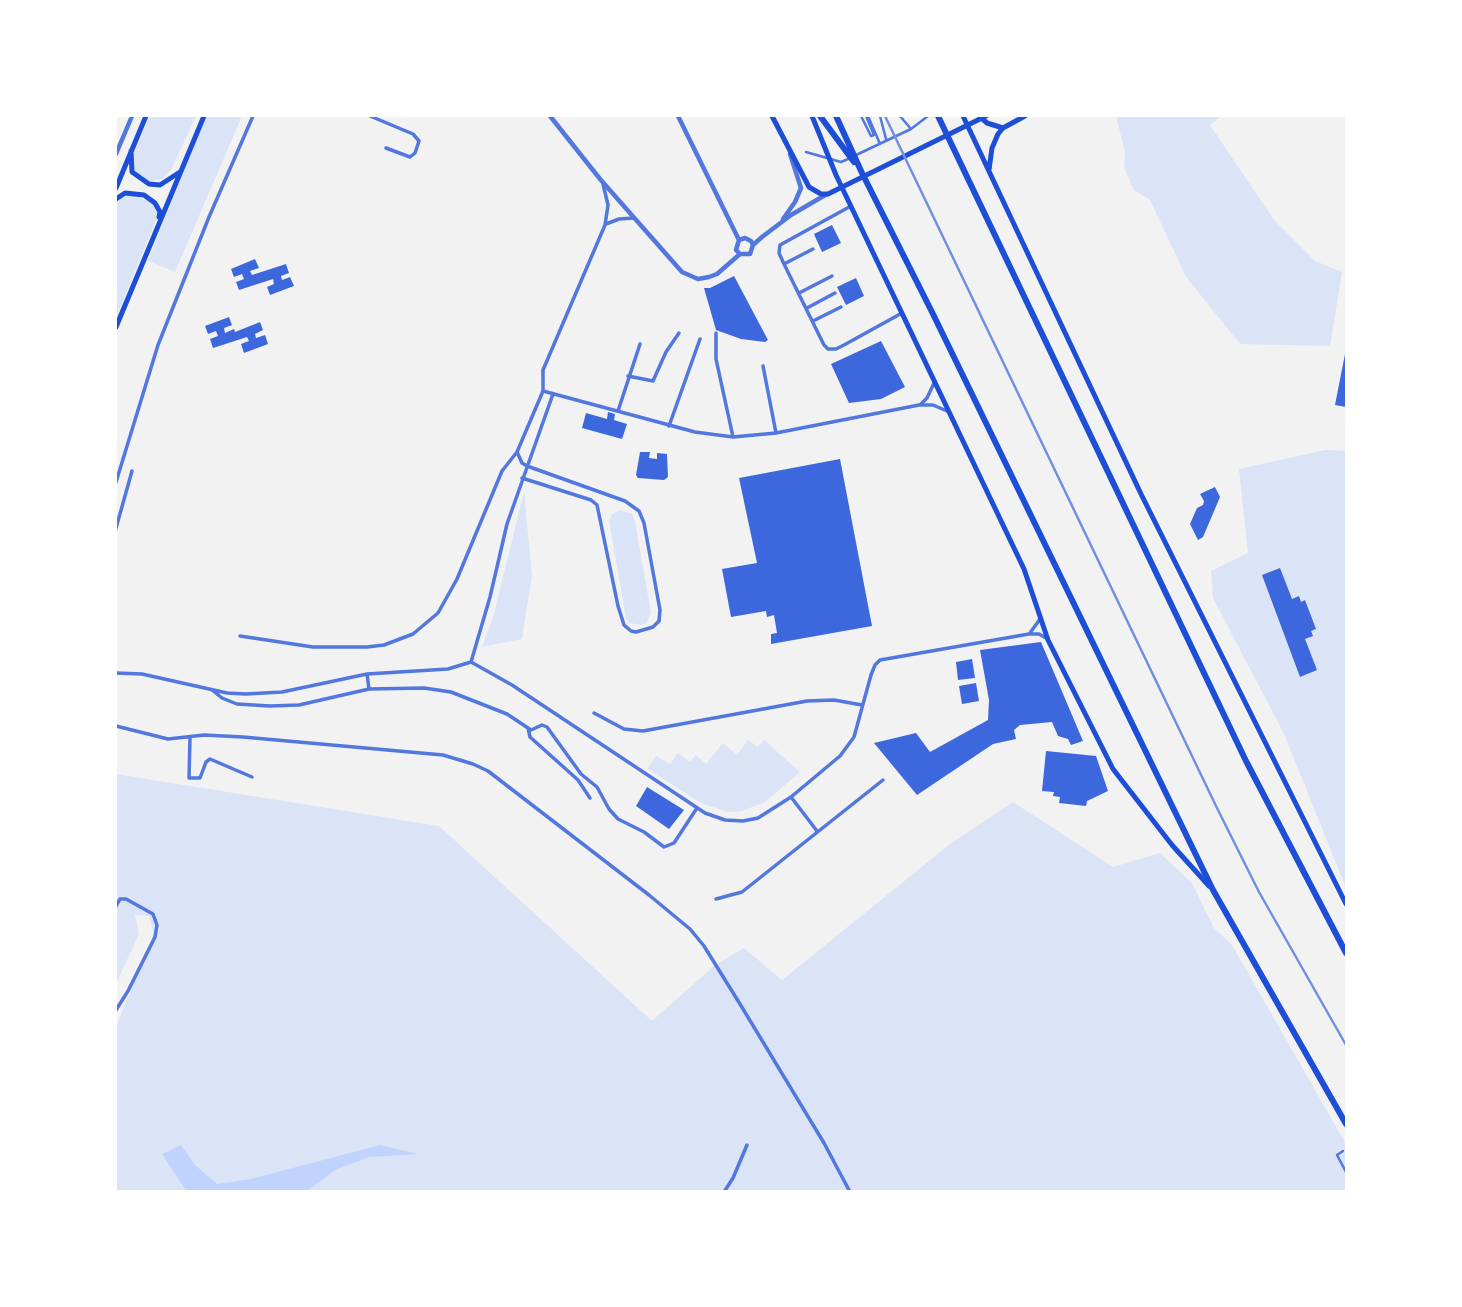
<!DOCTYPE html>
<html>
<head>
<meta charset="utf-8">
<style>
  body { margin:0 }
  #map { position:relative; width:1462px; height:1307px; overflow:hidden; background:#f2f2f2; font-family:"Fira Sans Condensed",sans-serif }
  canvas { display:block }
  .frame { position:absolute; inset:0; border:117px solid #fff; pointer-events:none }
</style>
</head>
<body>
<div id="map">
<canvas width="1462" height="1307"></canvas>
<div class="frame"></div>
</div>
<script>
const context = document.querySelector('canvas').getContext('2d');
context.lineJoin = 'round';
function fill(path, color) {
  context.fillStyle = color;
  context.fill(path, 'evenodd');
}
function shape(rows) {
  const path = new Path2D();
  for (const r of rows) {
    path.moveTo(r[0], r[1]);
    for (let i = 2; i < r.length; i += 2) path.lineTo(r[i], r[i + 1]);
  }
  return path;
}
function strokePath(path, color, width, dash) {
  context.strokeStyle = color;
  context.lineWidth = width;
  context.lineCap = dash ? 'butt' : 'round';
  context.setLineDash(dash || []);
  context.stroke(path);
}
const green = shape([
  [150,116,196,116,171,170,162,179,150,181,138,176,133,170,132,157],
  [205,116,242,116,175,272,148,261],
  [1116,116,1222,116,1210,125,1274,220,1315,261,1342,272,1330,346,1240,344,1186,277,1150,200,1134,190,1124,167,1125,152],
  [131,195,152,202,158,215,116,318,116,203,124,196],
  [1325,450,1346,451,1346,888,1284,734,1213,598,1211,571,1248,553,1239,469],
  [524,491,532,576,522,639,482,647,494,614],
  [620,510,632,514,635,521,651,613,646,623,641,625,630,623,626,619,624,607,609,521,612,514],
  [748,740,758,747,764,740,800,772,765,802,742,811,728,812,703,804,647,769,656,756,670,764,678,753,690,762,696,755,706,764,723,743,737,755],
  [116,774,439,826,652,1021,715,965,744,948,782,980,950,844,1013,802,1113,867,1160,853,1192,883,1214,928,1232,945,1346,1144,1346,1191,116,1191,116,1026,154,935,149,916,135,915,139,934,116,984]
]);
const water = shape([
  [181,1145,195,1165,217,1184,251,1179,380,1145,418,1154,369,1157,335,1170,307,1191,187,1192,162,1154]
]);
const building = shape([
  [832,225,841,243,822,252,814,234],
  [255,259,259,268,250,271,252,275,286,264,289,273,281,276,282,280,290,277,294,286,270,295,267,287,274,284,273,279,239,290,236,282,244,279,242,274,234,277,231,269],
  [734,276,768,340,765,342,741,339,716,330,704,288,710,288],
  [856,278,864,296,846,305,837,287],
  [229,317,232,325,224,328,225,333,234,329,235,332,260,322,263,330,255,334,256,338,265,335,268,344,244,353,241,344,249,341,247,337,213,348,210,339,218,336,216,331,208,334,205,326],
  [881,341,905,387,881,399,849,403,831,364],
  [1345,354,1346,354,1346,407,1335,405],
  [608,412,615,414,614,420,627,424,622,439,582,428,586,413,607,419],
  [640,452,650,452,649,458,657,459,657,453,667,454,668,477,664,480,638,478,636,475],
  [840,459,872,626,771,644,771,634,777,633,774,615,767,617,766,611,731,617,722,569,757,563,739,478],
  [1215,487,1220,497,1203,537,1198,540,1190,524,1197,508,1203,505,1204,501,1200,494],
  [1280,568,1292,599,1299,596,1301,602,1305,600,1316,629,1311,631,1313,636,1305,639,1317,670,1300,677,1262,575],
  [1041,642,1083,741,1071,745,1068,739,1058,736,1052,722,1020,725,1014,730,1016,739,993,744,917,795,874,743,916,733,930,752,988,720,989,700,980,650],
  [972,659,975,678,958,680,956,662],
  [976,683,979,701,962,704,959,686],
  [1046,751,1096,756,1108,791,1087,801,1086,806,1059,803,1060,797,1053,796,1054,792,1042,791],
  [647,787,684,810,669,829,636,806]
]);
const pedestrian = shape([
  [861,116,871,136,874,135,866,116],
  [868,116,880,144],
  [880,116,886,139],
  [900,116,911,129],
  [806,152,841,162,848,159],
  [854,156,911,129,928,116],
  [1343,1151,1337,1155,1346,1172]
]);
const minor = shape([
  [370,116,413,134,419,141,415,153,410,157,386,148],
  [851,206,780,245,779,253,784,264,824,345,828,349,836,349,844,345,902,313],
  [606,224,619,219,634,218],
  [784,264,813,249],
  [799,293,832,276],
  [807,308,835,293],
  [813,321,841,307],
  [716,333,716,359,733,437],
  [763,366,776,433],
  [628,376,653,381,666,352,679,333],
  [543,391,695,432,733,437,776,433,919,405,933,405,947,411],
  [921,404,927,398,935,381],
  [618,411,640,344],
  [669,426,700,339],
  [517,452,522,463,527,466,625,501,639,511,644,523,660,610,659,621,653,627,636,632,631,631,624,625,618,606,597,505,591,500,522,478],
  [116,482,158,345,209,217,253,116],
  [116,528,132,471],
  [1030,633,1040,619],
  [240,636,313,647,367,647,384,645,413,634,438,613,457,579,502,471,517,452,543,391,543,370,605,225,608,205,603,184],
  [471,662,512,685,705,813,725,820,743,821,758,818,791,797,840,756,854,737,871,675,875,665,880,660,1029,634,1039,634,1046,638],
  [471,662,490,597,507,524,553,394],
  [116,673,142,674,227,693,246,694,282,692,367,674,448,669,471,662],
  [367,674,369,689],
  [212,690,222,698,237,704,270,706,299,705,369,689,424,688,451,692,507,714,531,730,542,725,547,727,581,774,597,787,609,809,618,819,644,832,664,847,674,843,697,808],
  [594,713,624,729,643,731,807,701,834,700,862,705],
  [116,726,168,739,204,735,243,737,443,755,473,764,488,771,649,895,690,929,704,946,740,1004,824,1143,850,1192],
  [528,728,530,737,578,780,590,798],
  [190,738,189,778,200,778,206,762,210,759,252,777],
  [791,797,817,831],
  [716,899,742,892,883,780],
  [116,906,120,899,126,899,153,914,157,925,155,937,128,991,116,1010],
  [724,1192,733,1178,747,1145]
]);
const tertiary = shape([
  [550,116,600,179,682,272,698,279,709,277,717,274,740,254],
  [678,116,739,240],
  [116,154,132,116],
  [783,219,795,202,801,188,790,154],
  [753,245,751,241,745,238,739,240,736,250,740,254,750,254,753,245,762,237,791,215,827,194]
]);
const secondary = shape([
  [772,116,809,187,821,194,828,194,986,116],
  [812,116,836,175,1024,569,1048,640,1113,769,1172,845,1209,886],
  [963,116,1141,494,1346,904],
  [979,116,987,123,1003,128],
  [131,151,132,172,149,184,160,185,180,172],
  [989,170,992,148,998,134,1003,128,1025,116],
  [116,188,146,116],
  [116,199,125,193,144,195,155,203,160,212,159,217],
  [116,327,204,116]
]);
const trunk = shape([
  [820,116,854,162],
  [836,116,862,173,933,314,1213,890,1346,1124],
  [938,116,1246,761,1346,953]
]);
const rail = shape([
  [885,116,1216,806,1259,892,1346,1045]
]);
fill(green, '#dbe4f7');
fill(water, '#bfd3fe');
fill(building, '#3d67dc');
strokePath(pedestrian, '#5277de', 2.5);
strokePath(minor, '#5277de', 3.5);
strokePath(tertiary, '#5277de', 4.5);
strokePath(secondary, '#1d4ed8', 5);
strokePath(trunk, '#1d4ed8', 6);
strokePath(rail, '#7290e2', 2.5);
</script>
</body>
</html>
